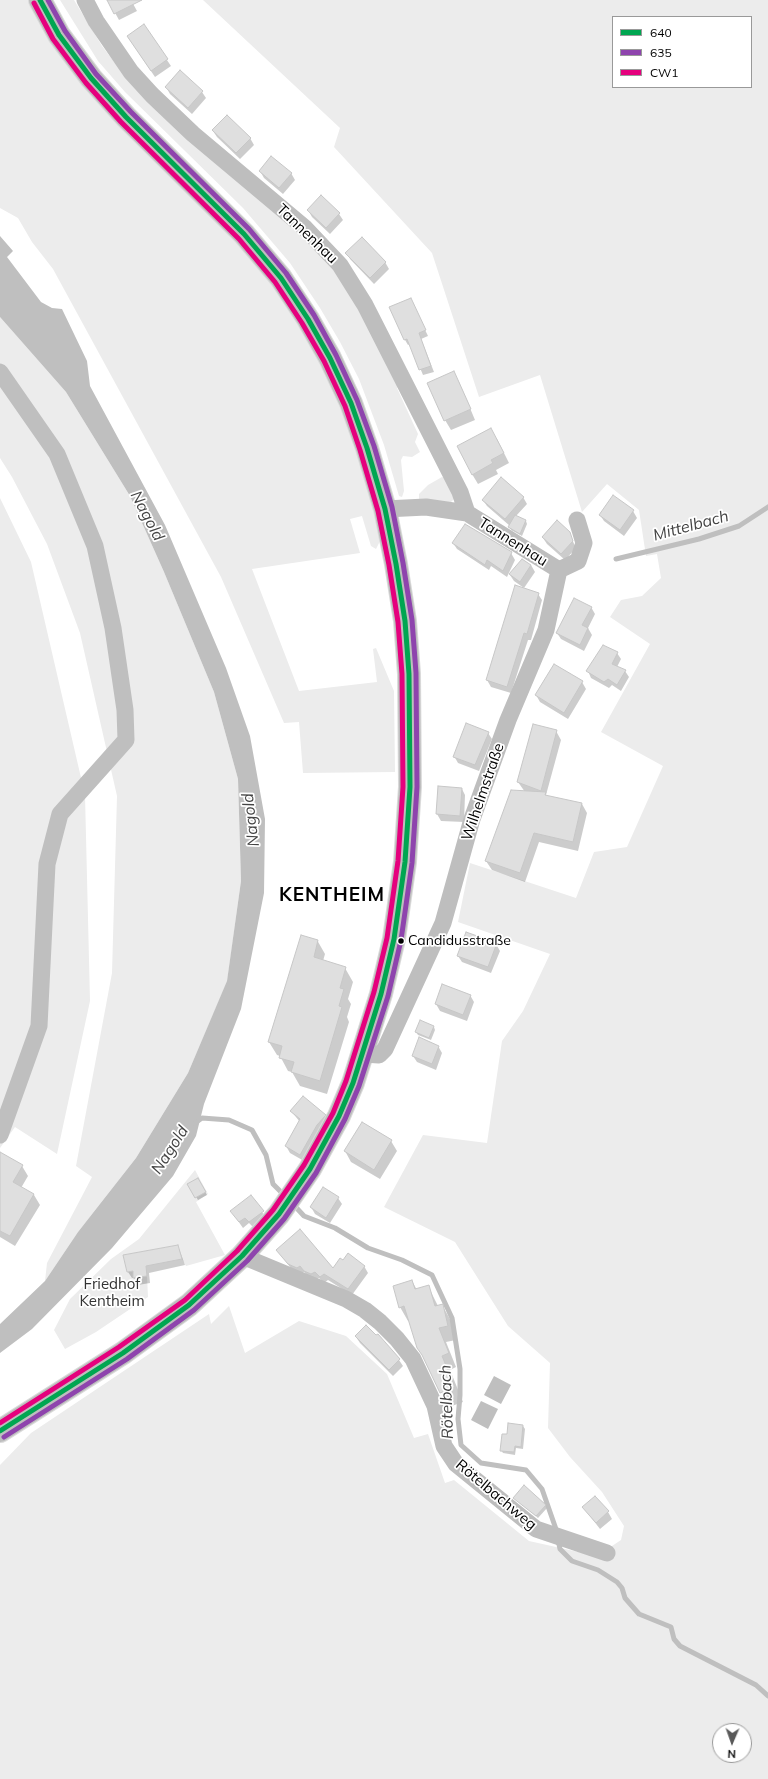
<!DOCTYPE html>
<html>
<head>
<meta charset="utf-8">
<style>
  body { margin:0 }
  #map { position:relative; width:768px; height:1779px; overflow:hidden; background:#fff; font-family:Mulish,sans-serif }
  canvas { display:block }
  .legend { position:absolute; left:612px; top:16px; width:140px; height:72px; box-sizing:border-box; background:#fff; border:1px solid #999; margin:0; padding:5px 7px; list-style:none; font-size:12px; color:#000 }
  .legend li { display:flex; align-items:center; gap:8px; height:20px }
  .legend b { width:20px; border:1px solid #999 }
  .north { position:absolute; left:712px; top:1723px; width:40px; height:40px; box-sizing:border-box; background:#fff; border:1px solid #999; border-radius:50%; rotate:182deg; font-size:11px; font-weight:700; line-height:16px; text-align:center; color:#000 }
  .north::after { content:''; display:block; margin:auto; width:14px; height:18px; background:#595959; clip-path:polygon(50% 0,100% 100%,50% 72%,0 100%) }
</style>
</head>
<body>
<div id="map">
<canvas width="768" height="1779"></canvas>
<ul class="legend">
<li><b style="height:5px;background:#00a651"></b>640</li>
<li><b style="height:5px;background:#8e44ad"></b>635</li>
<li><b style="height:5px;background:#e5007d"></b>CW1</li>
</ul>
<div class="north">N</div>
</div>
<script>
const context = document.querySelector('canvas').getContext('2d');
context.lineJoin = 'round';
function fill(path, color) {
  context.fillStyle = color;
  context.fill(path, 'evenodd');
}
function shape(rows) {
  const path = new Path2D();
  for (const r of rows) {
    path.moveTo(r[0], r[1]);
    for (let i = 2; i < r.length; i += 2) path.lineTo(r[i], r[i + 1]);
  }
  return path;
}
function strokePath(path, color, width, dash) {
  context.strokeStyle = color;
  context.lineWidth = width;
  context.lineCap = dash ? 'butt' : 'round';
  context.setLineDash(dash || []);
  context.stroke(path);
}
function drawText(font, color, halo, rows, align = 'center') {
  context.font = font + ' Mulish,sans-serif';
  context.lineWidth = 3.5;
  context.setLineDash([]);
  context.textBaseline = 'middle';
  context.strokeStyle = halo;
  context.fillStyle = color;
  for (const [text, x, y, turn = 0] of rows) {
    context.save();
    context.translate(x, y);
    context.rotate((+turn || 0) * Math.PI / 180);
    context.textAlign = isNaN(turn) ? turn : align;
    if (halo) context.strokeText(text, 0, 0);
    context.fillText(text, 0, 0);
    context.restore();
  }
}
const green = shape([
  [0,0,30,0,229,230,273,283,308,336,353,432,382,537,376,549,371,546,362,516,350,519,360,553,252,569,299,691,377,682,373,649,376,648,394,691,395,772,303,773,299,722,284,723,221,577,53,269,32,242,18,218,0,208],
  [60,0,74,0,102,46,127,79,310,243,339,276,359,307,398,387,397,388,418,434,415,442,420,452,412,457,403,456,401,460,404,491,402,497,399,496,384,445,359,379,340,342,320,308,290,263,243,208,125,92,98,61],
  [203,0,768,0,768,1779,0,1779,0,1465,31,1433,209,1314,211,1324,229,1306,245,1353,299,1321,346,1336,387,1374,414,1438,428,1434,445,1483,454,1480,529,1541,601,1557,609,1548,621,1540,624,1526,602,1492,570,1457,548,1428,550,1363,508,1326,455,1242,384,1207,423,1135,487,1143,502,1041,523,1011,550,954,458,922,470,863,576,898,594,852,627,847,663,766,601,732,650,644,610,617,621,600,642,596,661,578,657,554,646,556,639,510,607,484,582,512,540,375,479,397,432,253,334,147,340,128],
  [613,17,751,17,751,87,613,87],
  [720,1731,744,1731,744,1755,720,1755],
  [0,317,66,392,130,496,164,572,214,692,238,779,241,881,227,982,188,1073,136,1158,78,1232,45,1281,47,1263,92,1177,76,1166,112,973,117,796,80,633,47,544,12,477,0,458],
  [442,477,447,479,455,498,450,503,419,499,419,494,428,485],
  [0,498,31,562,85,795,90,1001,57,1154,15,1127,0,1148],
  [195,1170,208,1194,196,1202,225,1255,186,1266,182,1259,178,1245,124,1255,127,1272,133,1271,134,1278,147,1276,148,1297,96,1332,65,1349,54,1330,70,1299,111,1259,139,1239]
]);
const water = shape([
  [0,236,13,251,7,257,41,302,52,308,62,309,87,361,90,386,165,525,226,668,250,736,265,819,264,893,241,1009,204,1104,196,1136,173,1176,112,1248,32,1329,0,1353,0,1324,45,1281,78,1232,136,1158,188,1073,227,981,241,881,238,779,214,692,164,572,130,496,66,392,0,317],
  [494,1376,511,1385,501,1404,484,1395],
  [481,1401,498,1409,488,1429,471,1420]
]);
const shadow = shape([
  [108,0,131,0,137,11,119,20],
  [144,26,171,66,155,77,128,37],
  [166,87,202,92,206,98,192,114,170,94],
  [213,131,250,138,254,145,240,159,217,137],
  [260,171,291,173,295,180,283,194,264,178],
  [308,210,339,214,343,220,330,234,312,217],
  [347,253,385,262,389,269,374,284,350,259],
  [413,305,428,336,421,339,434,372,423,375,410,344,408,345,405,340],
  [459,382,475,420,451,430,445,420],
  [497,439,509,463,496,470,498,474,478,484,472,474],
  [523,497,527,504,516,516,526,521,527,524,522,536,511,530,510,526,487,506,483,500],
  [633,511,637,518,624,536,604,521,600,515],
  [569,533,576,548,565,560,547,544,543,538],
  [453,543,511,553,515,560,507,577,491,566,489,570,457,549],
  [531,565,535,572,524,588,514,581,510,575],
  [538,594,542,600,531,640,528,640,511,693,491,687,487,680],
  [591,607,595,614,588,628,592,635,584,651,561,639,557,633],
  [617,653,621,659,617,667,625,671,629,677,621,691,612,685,609,688,591,678,588,671],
  [554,666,582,682,586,689,568,719,540,702,536,695],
  [556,731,561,740,546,795,547,797,582,804,587,813,578,851,539,842,525,882,492,870,486,861,525,792,518,782],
  [488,733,492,739,479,771,458,763,454,756],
  [438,787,462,789,465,795,464,822,441,821,437,814],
  [317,940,325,954,323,961,345,968,353,982,348,999,351,1004,347,1017,349,1022,327,1094,300,1086,292,1072,288,1071,280,1056,277,1055,269,1042],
  [496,944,500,951,491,973,462,962,458,956],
  [443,985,470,995,474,1002,467,1021,440,1011,436,1004],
  [434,1027,435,1030,431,1040,418,1035,416,1032],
  [438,1046,442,1053,436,1070,417,1062,413,1056],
  [291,1111,325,1115,329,1122,304,1161,290,1153,286,1146,300,1122],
  [391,1141,397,1151,380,1179,351,1162,345,1151],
  [0,1156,22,1166,28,1176,21,1188,34,1195,40,1205,15,1246,0,1237],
  [198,1179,207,1195,198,1200,188,1184],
  [251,1196,266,1218,253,1227,249,1223,243,1228,231,1211],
  [338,1198,342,1204,330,1223,315,1214,311,1207],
  [178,1246,185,1265,149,1273,150,1283,138,1285,134,1278,132,1278,128,1272],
  [277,1250,333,1269,364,1266,368,1273,352,1295,328,1280,324,1283,319,1278,315,1280,309,1277,304,1272,301,1274,293,1271],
  [412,1281,417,1290,428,1286,438,1306,442,1305,450,1319,456,1340,446,1342,456,1367,450,1370,463,1402,449,1407,427,1363,410,1321,408,1321,400,1307],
  [356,1337,399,1360,403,1366,393,1376,360,1343],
  [523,1426,525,1429,523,1449,516,1448,515,1455,503,1453,501,1450,508,1436],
  [515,1498,545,1505,547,1508,538,1518],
  [583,1507,608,1512,612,1519,600,1529]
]);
const stream = shape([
  [616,559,699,539,739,526,768,507],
  [195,1123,202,1118,229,1120,252,1130,266,1155,273,1184,285,1196],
  [292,1203,304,1216,335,1228,368,1248,402,1260,432,1275,452,1318,460,1369,460,1395,458,1419,461,1445,481,1463,526,1470,542,1489,557,1532],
  [558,1540,560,1549,572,1561,598,1570,617,1582,622,1588,625,1598,639,1614,671,1627,674,1639,680,1646,756,1685,768,1696]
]);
const canal = shape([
  [0,372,57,454,95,546,113,628,125,710,126,740,60,814,47,864,39,1026,0,1135]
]);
const building = shape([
  [107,0,142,0,114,14,107,0],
  [144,24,168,59,151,71,127,36,144,24],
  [180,70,203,91,188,108,165,87,180,70],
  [227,115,251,138,236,153,212,130,227,115],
  [271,156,292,173,279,188,259,171,271,156],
  [321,195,340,213,326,228,307,210,321,195],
  [362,237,386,262,370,278,345,253,362,237],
  [411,298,426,330,419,333,431,366,419,370,407,339,404,340,389,307,411,298],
  [454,371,471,409,444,421,427,383,454,371],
  [491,428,504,453,491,460,493,463,472,475,457,446,491,428],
  [501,477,524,497,505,519,482,500,501,477],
  [613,495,634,510,620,530,599,515,613,495],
  [515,515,526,520,520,534,508,527,515,515],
  [557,520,570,532,573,541,561,554,542,537,557,520],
  [465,524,512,552,503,571,487,560,485,565,452,543,465,524],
  [522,559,531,565,520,582,509,574,522,559],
  [515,585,539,593,527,634,524,633,507,687,486,680,515,585],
  [574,598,592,607,582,625,588,628,580,645,556,633,574,598],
  [603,645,618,652,612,664,626,670,617,685,608,679,604,682,586,671,603,645],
  [554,664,583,681,564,713,535,695,554,664],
  [466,723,489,732,475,765,453,757,466,723],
  [533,724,557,730,541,791,517,782,533,724],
  [438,786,462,788,460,816,436,814,438,786],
  [511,790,546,792,545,795,582,803,573,842,534,833,520,873,485,861,511,790],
  [466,932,497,943,488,967,457,956,466,932],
  [301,935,318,940,314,957,346,967,340,988,344,989,339,1006,342,1007,320,1081,291,1072,294,1062,279,1058,282,1046,268,1042,301,935],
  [442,984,471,995,463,1015,435,1004,442,984],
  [420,1020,434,1026,429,1038,415,1032,420,1020],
  [419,1037,439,1046,432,1064,412,1056,419,1037],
  [303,1096,326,1115,317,1125,300,1155,285,1146,300,1119,290,1111,303,1096],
  [362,1122,392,1140,374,1170,344,1151,362,1122],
  [0,1152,23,1165,13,1182,34,1194,10,1236,0,1231,0,1152],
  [198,1178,206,1192,195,1198,187,1184,198,1178],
  [323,1187,339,1197,326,1218,310,1207,323,1187],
  [251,1195,264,1211,249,1222,245,1218,239,1222,230,1211,251,1195],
  [300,1229,333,1268,340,1258,343,1260,348,1253,365,1266,348,1289,324,1274,320,1277,315,1272,311,1274,304,1271,300,1266,297,1268,288,1264,276,1250,300,1229],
  [178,1245,182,1259,146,1266,147,1276,133,1278,133,1271,127,1272,123,1255,178,1245],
  [412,1280,415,1289,429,1285,435,1306,443,1304,448,1326,439,1328,449,1353,442,1356,455,1387,440,1393,422,1355,417,1348,404,1306,399,1308,393,1286,412,1280],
  [366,1325,376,1335,378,1334,400,1359,389,1370,355,1336,366,1325],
  [508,1423,523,1425,521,1447,515,1446,514,1452,500,1451,502,1434,507,1434,508,1423],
  [524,1485,546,1505,536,1516,513,1498,524,1485],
  [595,1496,609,1511,596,1523,582,1507,595,1496]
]);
const minor = shape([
  [85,0,96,21,131,72,152,95,193,134,305,228,340,265,365,305,460,492,467,513],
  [385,509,426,507,467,513,559,570],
  [363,1054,379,1055,385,1049,443,923,472,819,508,720,546,630,559,570,578,561,584,543,577,520],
  [242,1256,346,1299,365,1310,380,1322,397,1339,413,1359,435,1406,444,1446,456,1464,536,1529,607,1553]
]);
const major = shape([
  [0,1431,123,1353,189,1305,242,1256,279,1214,310,1169,339,1116,353,1083,381,994,394,939,405,862,410,787,409,674,405,621,396,564,385,509,367,448,351,403,330,358,308,319,281,278,244,234,126,117,91,78,59,35,40,0]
]);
const bus1 = shape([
  [0,1431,123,1353,189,1305,242,1256,279,1214,310,1169,339,1116,353,1083,381,994,394,939,405,862,410,787,409,674,405,621,396,564,385,509,367,448,351,403,330,358,308,319,281,278,244,234,126,117,91,78,59,35,40,0]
]);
const bus2 = shape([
  [4,1437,127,1359,194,1310,247,1261,284,1219,316,1173,345,1119,359,1086,388,996,401,940,412,863,417,787,416,673,412,620,403,563,392,507,374,446,357,400,336,355,314,315,286,273,249,229,131,112,96,74,65,31,48,0]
]);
const bus3 = shape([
  [0,1423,119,1347,185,1300,237,1251,273,1210,304,1165,333,1113,346,1081,374,992,387,938,398,861,403,787,402,674,398,622,389,565,378,511,360,450,345,406,324,361,302,323,275,282,239,239,121,122,86,83,53,39,34,3]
]);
const markers = [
  [401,941,3.5,"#000"]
];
const busNames = [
  ["Candidusstraße",408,941]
];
const streetNames = [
  ["Tannenhau",307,234,44],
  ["Tannenhau",513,542,32],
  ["Wilhelmstraße",483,792,-71],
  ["Rötelbachweg",496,1495,40]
];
const parkNames = [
  ["Friedhof",112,1284],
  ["Kentheim",112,1301]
];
const waterNames = [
  ["Nagold",147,516,62],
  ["Mittelbach",691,526,-15],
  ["Nagold",251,820,-97],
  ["Nagold",170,1150,-57],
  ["Rötelbach",447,1402,-92]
];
const districtNames = [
  ["KENTHEIM",332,895]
];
fill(green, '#ececec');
fill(water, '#bfbfbf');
fill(shadow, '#0003');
strokePath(stream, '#bfbfbf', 5);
strokePath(canal, '#bfbfbf', 17);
fill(building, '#dfdfdf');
strokePath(building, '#c7c7c7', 1);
strokePath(major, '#dbdbdb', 24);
strokePath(minor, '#bebebe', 17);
strokePath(major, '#bebebe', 22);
strokePath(bus1, '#00a651', 5);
strokePath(bus2, '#8e44ad', 5);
strokePath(bus3, '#e5007d', 5);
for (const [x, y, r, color] of markers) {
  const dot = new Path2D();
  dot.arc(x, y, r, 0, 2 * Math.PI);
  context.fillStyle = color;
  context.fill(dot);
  strokePath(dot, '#fff', 1.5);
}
drawText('14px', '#000', '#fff', busNames, 'left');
drawText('15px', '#000', '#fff', streetNames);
drawText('15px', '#333', '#fff', parkNames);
drawText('italic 16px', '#444', '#fff', waterNames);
context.letterSpacing = '1px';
drawText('bold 19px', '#000', '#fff', districtNames);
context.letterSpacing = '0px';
</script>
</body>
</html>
